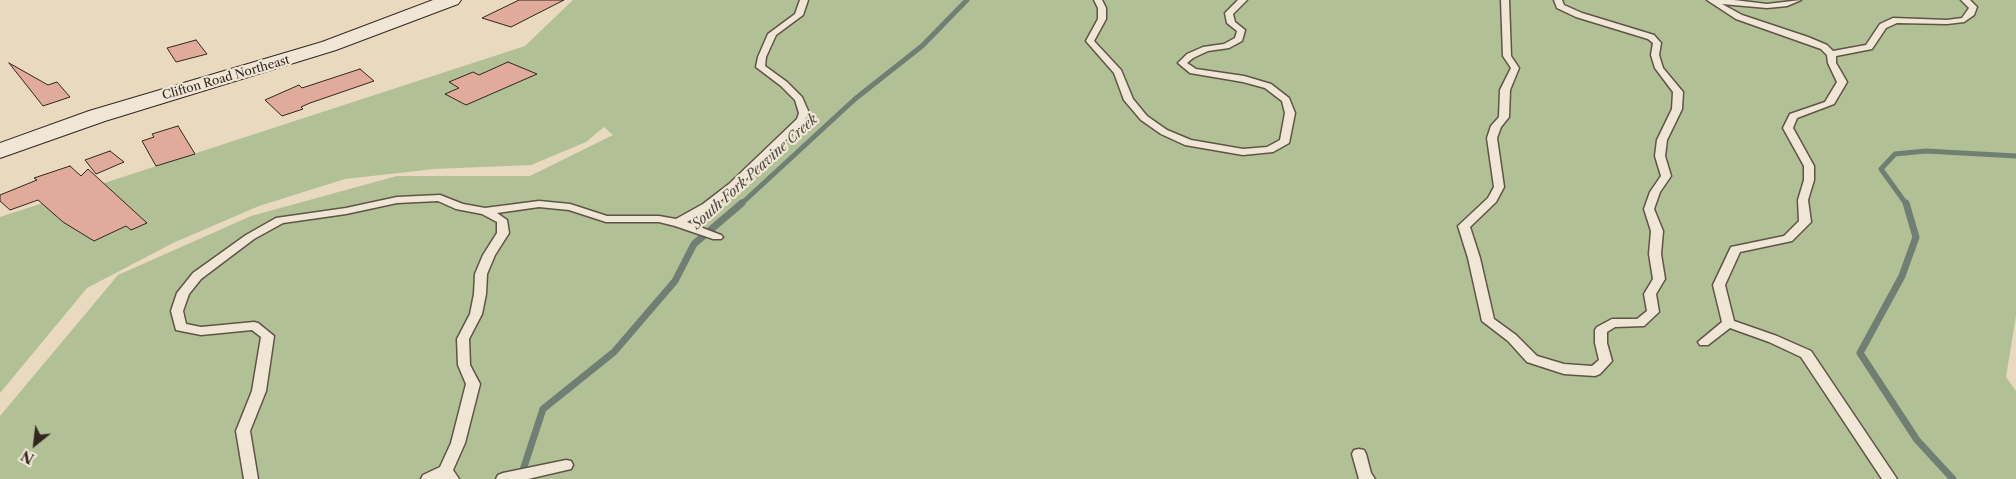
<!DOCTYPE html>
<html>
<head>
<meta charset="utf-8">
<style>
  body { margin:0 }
  #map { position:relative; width:2016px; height:479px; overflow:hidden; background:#e8d9bf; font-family:"Libre Caslon Text",serif }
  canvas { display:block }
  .north { position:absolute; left:10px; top:419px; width:50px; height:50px; -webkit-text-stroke:4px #f0e6d5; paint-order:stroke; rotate:209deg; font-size:14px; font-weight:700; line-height:20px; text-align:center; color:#322620 }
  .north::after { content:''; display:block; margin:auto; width:18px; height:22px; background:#322620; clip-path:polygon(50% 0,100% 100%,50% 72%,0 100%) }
</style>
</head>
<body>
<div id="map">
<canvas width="2016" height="479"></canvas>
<div class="north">N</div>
</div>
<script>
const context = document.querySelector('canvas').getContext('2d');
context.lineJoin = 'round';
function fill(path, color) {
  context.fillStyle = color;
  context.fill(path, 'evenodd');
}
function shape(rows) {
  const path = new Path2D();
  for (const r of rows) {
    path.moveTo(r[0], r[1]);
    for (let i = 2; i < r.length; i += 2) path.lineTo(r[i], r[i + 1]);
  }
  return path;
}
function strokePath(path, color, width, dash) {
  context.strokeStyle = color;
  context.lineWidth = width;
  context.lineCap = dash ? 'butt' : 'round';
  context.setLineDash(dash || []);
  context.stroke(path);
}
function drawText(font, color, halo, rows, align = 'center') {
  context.font = font + ' "Libre Caslon Text",serif';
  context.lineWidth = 4.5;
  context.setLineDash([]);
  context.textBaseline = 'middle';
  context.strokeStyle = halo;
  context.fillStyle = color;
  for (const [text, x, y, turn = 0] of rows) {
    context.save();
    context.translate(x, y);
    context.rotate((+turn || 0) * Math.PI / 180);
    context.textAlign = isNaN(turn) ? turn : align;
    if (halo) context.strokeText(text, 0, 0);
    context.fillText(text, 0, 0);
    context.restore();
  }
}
const green = shape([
  [573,0,2016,0,2016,316,2006,377,2016,391,2016,479,0,479,0,416,118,275,251,216,397,176,530,176,613,135,604,127,586,142,531,165,434,169,345,179,259,206,173,243,87,288,0,393,0,217,525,46]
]);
const streamFar1 = shape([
  [740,205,855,99,922,46,967,0],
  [1907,205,1881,169,1895,154,1926,151,2016,156]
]);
const stream = shape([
  [1906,203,1916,237,1902,276,1860,353,1917,440,1953,479],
  [520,479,543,409,614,352,675,281,694,244,742,203]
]);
const building = shape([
  [519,0,564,0,511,27,482,18,519,0],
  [196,40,207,54,176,62,167,48,196,40],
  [508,62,537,74,466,105,445,94,459,88,449,82,473,72,479,75,508,62],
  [9,63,48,85,57,82,70,97,43,106,9,63],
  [360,69,374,81,310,103,301,107,303,109,282,116,265,100,299,85,302,88,360,69],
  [178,126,195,154,156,166,142,141,154,137,152,134,178,126],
  [110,151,124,162,96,174,85,160,110,151],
  [70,166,81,176,88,169,147,223,131,230,126,226,94,241,63,222,38,200,10,210,0,201,0,195,37,180,34,178,70,166]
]);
const lane = shape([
  [800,0,808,0,803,15,776,35,766,57,765,66,787,82,802,97,809,113,804,122,737,188,711,208,687,222,721,235,723,237,721,239,713,239,675,226,659,222,606,222,569,210,539,207,497,213,507,220,509,233,495,255,487,274,486,294,482,314,469,339,470,365,480,384,465,443,453,470,459,479,421,479,423,475,440,467,451,443,466,384,458,365,457,339,470,314,474,294,475,274,483,255,497,233,497,222,482,214,456,209,438,201,397,203,346,214,283,223,254,239,201,279,189,294,183,311,186,324,201,327,254,322,258,323,274,336,266,391,250,431,258,479,244,479,236,431,252,391,261,337,252,330,201,335,176,330,171,311,177,293,193,273,246,235,276,218,346,208,397,197,440,195,463,204,485,208,539,201,570,204,607,216,659,216,676,219,703,204,729,184,797,119,799,113,795,100,781,86,756,67,758,57,768,34,795,14,800,0],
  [1094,0,1102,0,1106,8,1106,19,1094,41,1121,70,1133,99,1147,116,1167,130,1191,140,1243,149,1267,147,1280,140,1285,113,1282,101,1265,88,1243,82,1190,73,1178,63,1187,54,1203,47,1224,44,1235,38,1237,31,1227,23,1225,13,1238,0,1247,0,1233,14,1235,22,1245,30,1242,41,1229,48,1208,51,1193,58,1187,63,1196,69,1244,76,1271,84,1289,98,1295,113,1289,143,1273,152,1243,155,1185,145,1161,134,1141,120,1124,100,1114,73,1086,41,1098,19,1098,8,1094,0],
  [1501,0,1509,0,1511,56,1519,68,1510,90,1509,117,1501,127,1497,138,1504,187,1496,202,1470,227,1480,258,1494,319,1516,335,1537,356,1564,364,1592,366,1599,360,1595,343,1595,330,1597,327,1612,319,1637,319,1647,311,1644,294,1653,279,1649,254,1651,231,1644,209,1650,192,1661,176,1655,156,1657,140,1672,109,1673,92,1655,68,1651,55,1653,43,1648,39,1576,17,1557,8,1554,0,1562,0,1564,5,1582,13,1654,35,1661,43,1659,55,1663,68,1683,92,1682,109,1667,140,1665,156,1671,176,1660,192,1654,209,1663,231,1661,254,1665,279,1656,294,1659,312,1644,326,1615,327,1607,332,1607,343,1612,361,1600,374,1595,376,1564,374,1527,362,1508,341,1482,321,1468,258,1458,226,1488,198,1494,187,1487,138,1491,126,1499,117,1500,90,1511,68,1503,56,1501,0],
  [1707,0,1734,0,1767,4,1801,0,1787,6,1767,8,1722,4,1742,15,1808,37,1827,45,1833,51,1866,45,1880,24,1893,18,1947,20,1962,18,1969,8,1961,0,1970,0,1977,7,1974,15,1964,22,1947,24,1897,23,1886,28,1872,49,1836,56,1836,63,1847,82,1834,104,1797,118,1793,128,1814,166,1814,180,1808,200,1811,222,1792,241,1740,252,1725,285,1734,321,1777,336,1811,351,1897,479,1882,479,1801,357,1769,342,1730,328,1708,345,1700,345,1698,342,1722,322,1713,285,1731,247,1784,236,1799,221,1798,200,1804,180,1804,166,1783,128,1790,114,1825,102,1837,82,1828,63,1827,55,1821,49,1736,19,1707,0],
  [1359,449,1364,450,1366,454,1371,473,1375,479,1359,479,1352,454,1354,450,1359,449],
  [566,460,571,461,573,465,571,469,528,479,496,479,498,475,503,473,566,460]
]);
const secondary = shape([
  [433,0,461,0,458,4,336,50,105,121,0,158,0,143,89,111,322,42,433,0]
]);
const streetNames = [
  ["Clifton Road Northeast",226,78,-16]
];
const waterNames = [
  ["South Fork Peavine Creek",755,172,-42]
];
fill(green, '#b2c095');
strokePath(streamFar1, '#6f7f74', 5);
strokePath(stream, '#6f7f74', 7);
fill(building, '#e0ab9a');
strokePath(building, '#322620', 1);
strokePath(lane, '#605348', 3);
strokePath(secondary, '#322620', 2);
fill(lane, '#f0e6d5');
fill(secondary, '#f0e6d5');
drawText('12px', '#322620', '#f0e6d5', streetNames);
drawText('italic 14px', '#4c4b43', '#f0e6d5', waterNames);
</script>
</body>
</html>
